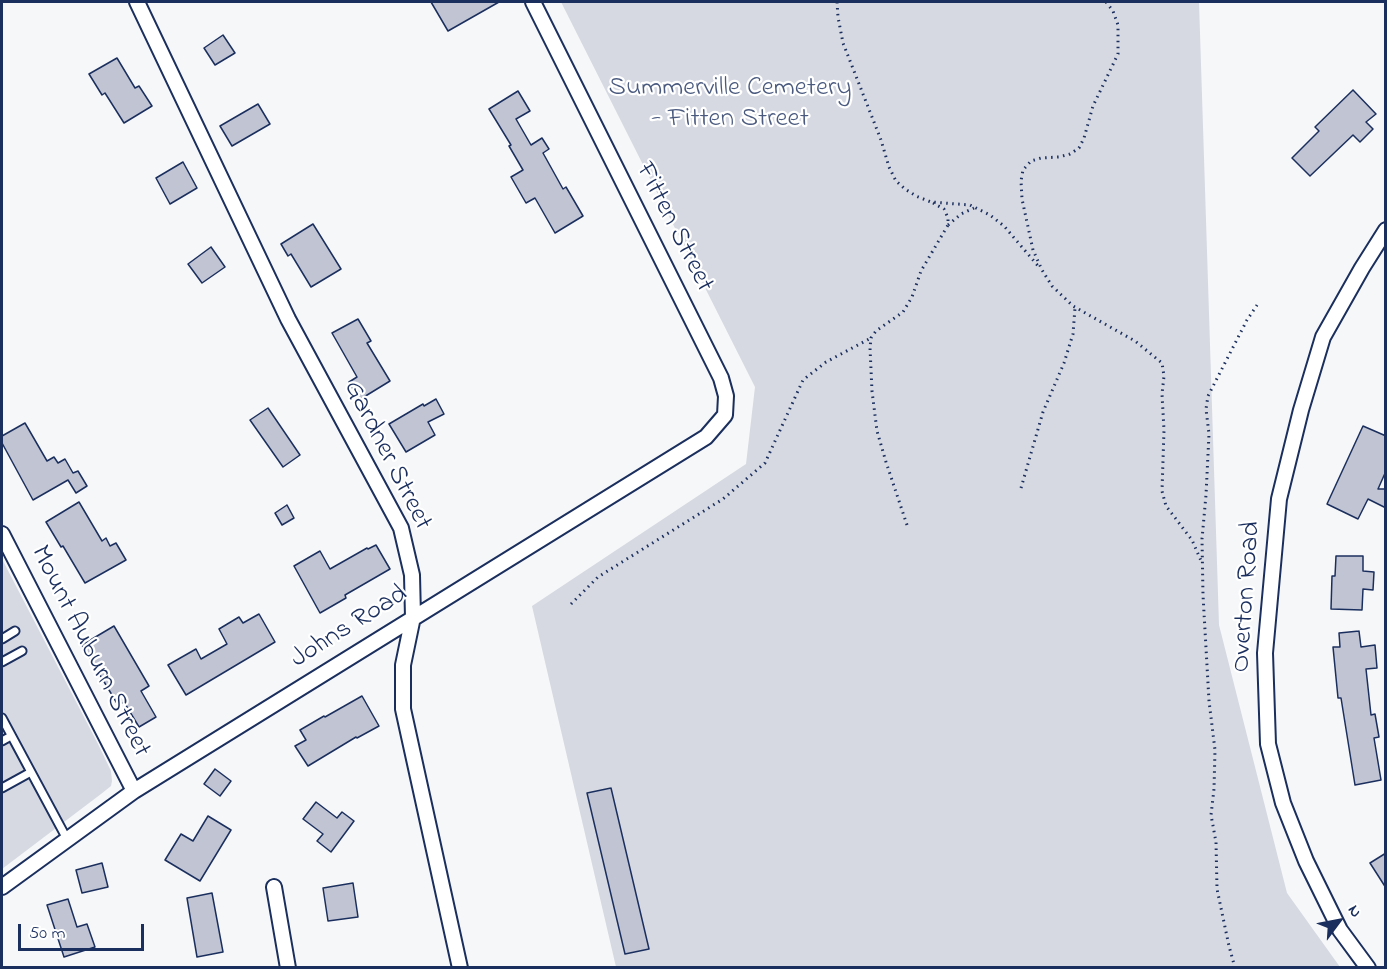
<!DOCTYPE html>
<html>
<head>
<meta charset="utf-8">
<style>
  body { margin:0 }
  #map { position:relative; width:1387px; height:969px; overflow:hidden; background:#f6f7f9; font-family:"Indie Flower",sans-serif }
  canvas { display:block }
  .frame { position:absolute; inset:0; border:3px solid #1b2f5e; pointer-events:none }
  .north { position:absolute; left:1309px; top:891px; width:60px; height:60px; -webkit-text-stroke:4px #fff; paint-order:stroke; rotate:58deg; font-size:16px; font-weight:700; line-height:24px; text-align:center; color:#1b2f5e }
  .north::after { content:''; display:block; margin:auto; width:21px; height:27px; background:#1b2f5e; clip-path:polygon(50% 0,100% 100%,50% 72%,0 100%) }
  .scale { position:absolute; left:18px; top:924px; width:126px; height:27px; box-sizing:border-box; border:3px solid #1b2f5e; border-top:0; padding-left:8px; font-size:18px; line-height:21px; white-space:nowrap; color:#1b2f5e; -webkit-text-stroke:4px #fff; paint-order:stroke }
</style>
</head>
<body>
<div id="map">
<canvas width="1387" height="969"></canvas>
<div class="frame"></div>
<div class="north">N</div>
<div class="scale">50 m</div>
</div>
<script>
const context = document.querySelector('canvas').getContext('2d');
context.lineJoin = 'round';
function fill(path, color) {
  context.fillStyle = color;
  context.fill(path, 'evenodd');
}
function shape(rows) {
  const path = new Path2D();
  for (const r of rows) {
    path.moveTo(r[0], r[1]);
    for (let i = 2; i < r.length; i += 2) path.lineTo(r[i], r[i + 1]);
  }
  return path;
}
function strokePath(path, color, width, dash) {
  context.strokeStyle = color;
  context.lineWidth = width;
  context.lineCap = dash ? 'butt' : 'round';
  context.setLineDash(dash || []);
  context.stroke(path);
}
function drawText(font, color, halo, rows, align = 'center') {
  context.font = font + ' "Indie Flower",sans-serif';
  context.lineWidth = 4.5;
  context.setLineDash([]);
  context.textBaseline = 'middle';
  context.strokeStyle = halo;
  context.fillStyle = color;
  for (const [text, x, y, turn = 0] of rows) {
    context.save();
    context.translate(x, y);
    context.rotate((+turn || 0) * Math.PI / 180);
    context.textAlign = isNaN(turn) ? turn : align;
    if (halo) context.strokeText(text, 0, 0);
    context.fillText(text, 0, 0);
    context.restore();
  }
}
const green = shape([
  [561,2,1199,2,1219,625,1287,893,1340,967,616,967,532,606,746,464,755,387],
  [2,559,98,744,111,771,112,781,111,786,101,794,2,869]
]);
const building = shape([
  [431,2,499,2,448,31,431,2],
  [223,35,235,53,215,65,204,48,223,35],
  [117,58,135,88,139,86,152,106,124,123,105,93,102,95,89,74,117,58],
  [1353,90,1376,114,1366,122,1373,129,1360,142,1353,135,1310,176,1292,158,1319,131,1315,127,1353,90],
  [518,91,530,111,516,119,531,145,542,138,549,149,543,153,563,189,566,187,583,216,555,233,535,198,526,203,511,177,523,170,509,146,511,145,489,109,518,91],
  [258,104,270,124,232,146,220,126,258,104],
  [183,162,197,188,170,204,156,178,183,162],
  [313,224,341,269,311,287,291,254,288,256,281,244,313,224],
  [211,247,225,267,202,283,188,264,211,247],
  [358,319,371,341,367,343,390,381,359,400,349,382,357,377,332,333,358,319],
  [436,399,444,414,428,422,435,435,406,452,389,424,423,404,424,406,436,399],
  [268,408,300,455,283,467,250,420,268,408],
  [25,423,47,461,54,457,58,463,65,459,73,473,78,471,87,486,76,493,68,480,33,500,2,443,2,436,25,423],
  [1363,426,1386,436,1386,471,1378,489,1386,489,1386,508,1368,499,1358,519,1327,504,1363,426],
  [79,502,102,541,106,538,110,546,116,543,126,560,85,583,63,546,61,547,46,522,79,502],
  [287,505,294,518,282,525,275,513,287,505],
  [376,545,390,569,345,595,346,598,320,613,294,566,320,551,330,569,367,548,368,549,376,545],
  [1336,556,1363,556,1363,571,1374,572,1373,590,1363,589,1362,610,1331,609,1332,576,1335,576,1336,556],
  [259,614,275,642,186,695,168,665,196,649,201,659,227,644,219,629,239,617,243,623,259,614],
  [114,626,149,686,141,691,156,717,139,727,124,702,118,705,82,645,114,626],
  [1359,631,1361,647,1375,645,1377,668,1366,669,1371,715,1375,714,1379,737,1374,738,1381,780,1355,785,1341,698,1338,698,1333,647,1340,647,1339,633,1359,631],
  [362,696,379,726,357,738,356,737,308,766,295,746,306,740,300,730,324,716,325,717,362,696],
  [215,769,231,781,220,796,204,784,215,769],
  [611,788,649,949,625,954,587,793,611,788],
  [316,802,337,818,342,812,354,821,331,852,317,841,323,834,303,819,316,802],
  [208,816,231,830,200,881,165,860,181,834,193,841,208,816],
  [1386,853,1386,888,1370,863,1386,853],
  [102,863,108,887,82,893,76,870,102,863],
  [353,883,358,917,328,921,323,888,353,883],
  [212,893,223,952,197,957,187,898,212,893],
  [68,899,77,927,87,924,95,947,64,957,47,905,68,899]
]);
const path = shape([
  [837,2,838,17,843,43,881,140,889,167,896,181,905,189,916,196,931,202,970,205,990,215,1004,226,1039,267],
  [1106,2,1113,11,1118,25,1118,54,1093,106,1084,138,1079,148,1070,154,1059,157,1041,158,1031,161,1023,170,1021,181,1022,199,1033,250,1042,270,1052,286,1073,306,1135,341,1162,363,1164,376,1162,394,1164,430,1162,491,1166,506,1192,540,1202,563],
  [948,225,961,214,974,208],
  [1021,488,1043,412,1064,363,1073,334,1075,308],
  [907,525,886,462,877,431,872,391,870,348,871,338,876,331,903,312,912,297,921,271,948,225,948,218,944,209,933,203],
  [571,604,598,577,723,499,765,463,803,380,826,362,871,338],
  [1235,968,1229,946,1217,889,1216,842,1211,815,1214,789,1215,750,1209,701,1203,595,1202,539,1206,495,1209,434,1206,409,1208,396,1247,320,1257,305]
]);
const service = shape([
  [2,639,15,631],
  [2,662,22,651],
  [2,718,67,839],
  [2,741,11,736],
  [2,788,31,772]
]);
const minor = shape([
  [137,2,288,319,401,528,412,575,413,617,403,665,403,709,460,968],
  [2,534,134,791],
  [2,887,134,791,706,437,725,415,726,396,721,378,533,2],
  [274,887,288,968],
  [1368,968,1340,930,1306,861,1283,803,1268,744,1265,653,1279,499,1301,410,1323,337,1362,268,1386,230]
]);
const parkNames = [
  ["Summerville Cemetery",730,90],
  ["- Fitten Street",730,121]
];
const streetNames = [
  ["Fitten Street",673,228,63],
  ["Gardner Street",386,456,63],
  ["Overton Road",1248,597,-86],
  ["Johns Road",350,628,-32],
  ["Mount Auburn Street",89,652,63]
];
fill(green, '#d6d9e2');
fill(building, '#c0c4d3');
strokePath(building, '#1b2f5e', 1.5);
strokePath(service, '#1b2f5e', 11);
strokePath(minor, '#1b2f5e', 18);
strokePath(path, '#1b2f5e', 3, [1.5, 4.5]);
strokePath(service, '#fff', 7);
strokePath(minor, '#fff', 14);
drawText('27px', '#4a5a7f', '#fff', parkNames);
drawText('27px', '#1b2f5e', '#fff', streetNames);
</script>
</body>
</html>
